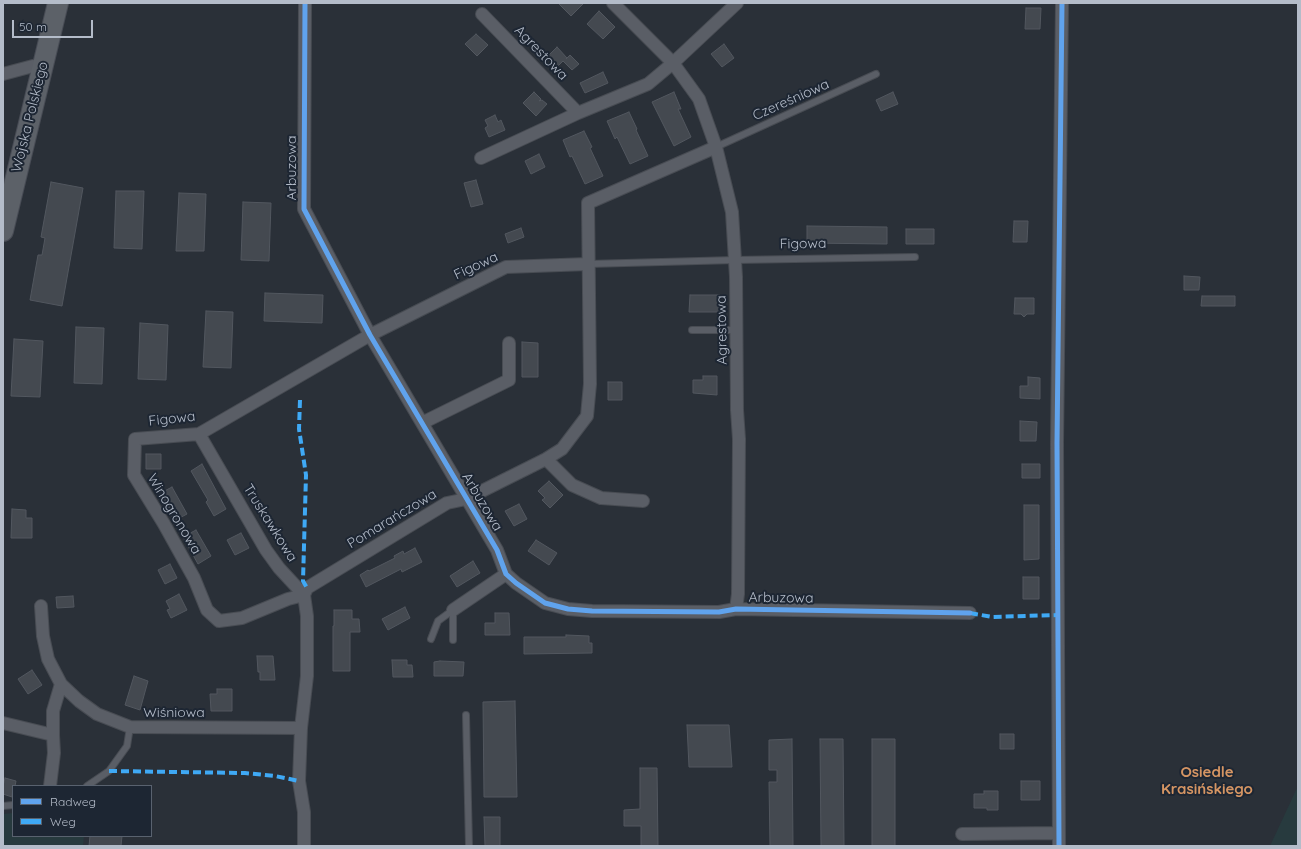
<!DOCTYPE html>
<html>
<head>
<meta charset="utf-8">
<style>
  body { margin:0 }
  #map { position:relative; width:1301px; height:849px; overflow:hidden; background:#2a3038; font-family:Quicksand,sans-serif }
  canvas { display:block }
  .frame { position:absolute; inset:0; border:4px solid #b4bcc9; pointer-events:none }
  .legend { position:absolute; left:12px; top:785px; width:140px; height:52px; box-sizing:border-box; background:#1d2633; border:1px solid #59626f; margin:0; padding:5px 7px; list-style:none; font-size:12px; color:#b4bcc9 }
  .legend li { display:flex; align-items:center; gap:8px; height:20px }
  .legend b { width:20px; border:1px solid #59626f }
  .scale { position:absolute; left:12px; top:20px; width:81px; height:18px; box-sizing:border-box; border:2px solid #b4bcc9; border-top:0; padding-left:5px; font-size:12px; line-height:14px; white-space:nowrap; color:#b4bcc9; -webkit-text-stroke:3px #1d2633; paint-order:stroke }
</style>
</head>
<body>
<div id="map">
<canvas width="1301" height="849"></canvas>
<div class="frame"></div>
<ul class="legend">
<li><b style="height:5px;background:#60a3ed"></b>Radweg</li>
<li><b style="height:5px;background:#3fa9f5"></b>Weg</li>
</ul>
<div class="scale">50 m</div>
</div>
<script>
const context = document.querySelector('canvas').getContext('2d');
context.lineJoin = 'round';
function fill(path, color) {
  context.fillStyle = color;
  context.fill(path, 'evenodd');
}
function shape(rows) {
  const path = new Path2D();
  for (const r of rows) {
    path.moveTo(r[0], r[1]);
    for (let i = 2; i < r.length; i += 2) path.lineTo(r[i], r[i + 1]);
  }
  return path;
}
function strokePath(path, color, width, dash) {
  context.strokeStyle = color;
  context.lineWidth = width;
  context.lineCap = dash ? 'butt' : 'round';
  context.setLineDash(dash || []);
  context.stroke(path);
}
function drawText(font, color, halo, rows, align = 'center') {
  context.font = font + ' Quicksand,sans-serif';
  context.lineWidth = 4;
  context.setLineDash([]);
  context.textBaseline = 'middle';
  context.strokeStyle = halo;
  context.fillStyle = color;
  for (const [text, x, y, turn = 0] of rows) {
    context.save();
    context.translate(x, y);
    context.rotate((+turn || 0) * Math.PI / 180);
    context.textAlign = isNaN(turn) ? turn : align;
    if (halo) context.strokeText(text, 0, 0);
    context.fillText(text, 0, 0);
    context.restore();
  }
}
const green = shape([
  [1298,786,1298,846,1270,846],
  [13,813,13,836,84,836,83,846,3,846,3,814]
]);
const building = shape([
  [558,3,584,3,571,16,558,3],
  [1026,8,1041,8,1040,29,1025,29,1026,8],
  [599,11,615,27,603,39,587,24,599,11],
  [476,34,488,45,477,56,465,44,476,34],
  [724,44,734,58,722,67,711,54,724,44],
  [557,47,567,58,566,59,570,55,579,64,572,70,563,61,557,67,547,57,557,47],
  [603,72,608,83,585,93,580,83,603,72],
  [534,92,541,99,539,101,542,100,547,104,536,116,523,103,534,92],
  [674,92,681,109,678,109,691,137,674,146,652,102,674,92],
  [893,92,898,104,881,111,876,100,893,92],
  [629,112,637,129,636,130,648,156,630,164,617,137,615,139,607,121,629,112],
  [495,115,498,122,501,120,505,130,489,137,485,128,488,126,485,120,495,115],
  [584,131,592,147,590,148,603,176,585,184,572,156,570,157,563,140,584,131],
  [539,154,545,167,531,174,525,161,539,154],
  [476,180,483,204,471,207,464,183,476,180],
  [51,182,83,188,62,306,30,300,38,255,42,255,45,238,41,237,51,182],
  [116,191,144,191,142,249,114,248,116,191],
  [179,193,206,194,204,251,176,251,179,193],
  [243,202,271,203,269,261,241,260,243,202],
  [1014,221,1028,221,1027,242,1013,242,1014,221],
  [807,226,887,227,887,244,807,243,807,226],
  [521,228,524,237,508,243,505,234,521,228],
  [906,229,934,229,934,244,906,244,906,229],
  [1184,276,1200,277,1199,290,1184,290,1184,276],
  [265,293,323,295,322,323,264,321,265,293],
  [690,295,720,295,720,312,689,312,690,295],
  [1202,296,1235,296,1235,306,1201,306,1202,296],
  [1015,298,1034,298,1034,314,1027,314,1024,317,1021,314,1014,314,1015,298],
  [206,311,233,312,231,368,203,367,206,311],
  [140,323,168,325,166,380,138,379,140,323],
  [76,327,104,328,102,384,74,383,76,327],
  [14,339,43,341,40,397,11,396,14,339],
  [522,342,538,343,538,377,522,377,522,342],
  [703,376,717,376,717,395,693,393,693,380,703,380,703,376],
  [1028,377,1040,378,1040,399,1020,398,1020,386,1028,386,1028,377],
  [608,382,622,382,622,400,608,400,608,382],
  [1020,421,1037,422,1036,441,1020,441,1020,421],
  [146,454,161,454,161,469,146,469,146,454],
  [202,464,226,509,214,516,206,502,208,500,191,471,202,464],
  [1022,464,1040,464,1040,478,1022,478,1022,464],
  [549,481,563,495,550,508,542,500,545,498,538,491,549,481],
  [172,487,187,514,174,521,159,494,172,487],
  [519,504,527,519,514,526,505,511,519,504],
  [1024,505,1039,505,1039,559,1024,560,1024,505],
  [12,509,26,510,26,518,32,518,32,538,11,538,12,509],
  [196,530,211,556,198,564,183,537,196,530],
  [241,533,249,548,235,555,227,540,241,533],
  [536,540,557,553,549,565,528,551,536,540],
  [415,548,422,562,402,572,401,569,366,587,360,575,368,570,369,571,395,558,394,556,403,551,404,554,415,548],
  [473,561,480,573,457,587,450,576,473,561],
  [170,564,177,578,165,584,158,570,170,564],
  [1023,577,1039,577,1039,599,1023,599,1023,577],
  [179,594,187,610,171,618,167,610,170,609,166,601,179,594],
  [73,596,74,607,57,608,56,597,73,596],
  [405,607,410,618,388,630,382,619,405,607],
  [334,610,352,610,352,619,359,619,360,632,350,632,350,671,333,671,333,626,334,626,334,610],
  [495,613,509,613,510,635,485,635,485,623,495,623,495,613],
  [566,635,589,636,589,643,592,643,592,653,524,654,524,637,566,637,566,635],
  [257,656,273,656,275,680,260,680,260,672,258,672,257,656],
  [392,660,407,660,407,665,412,665,413,677,393,677,392,660],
  [440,661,464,662,463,676,434,676,434,662,440,661],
  [32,670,42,685,28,694,18,679,32,670],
  [134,676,148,681,140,710,125,705,134,676],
  [217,689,232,689,232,711,211,711,210,694,217,694,217,689],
  [515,701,517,797,484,797,483,702,515,701],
  [687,725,729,725,732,767,689,767,687,725],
  [1000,734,1014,734,1014,749,1000,749,1000,734],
  [792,739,793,846,770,846,769,782,777,782,777,770,769,770,769,740,792,739],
  [820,739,843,739,844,846,821,846,820,739],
  [872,739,895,739,895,846,872,846,872,739],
  [640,768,657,768,658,846,641,846,641,826,624,826,624,810,640,809,640,768],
  [5,778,16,781,15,786,13,786,12,797,3,794,3,786,5,778],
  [1021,781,1040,781,1040,800,1021,800,1021,781],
  [984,791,998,791,998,810,987,810,987,808,974,808,974,794,984,794,984,791],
  [484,817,500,817,500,846,485,846,484,817],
  [90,836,122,836,121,846,89,846,90,836]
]);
const lane = shape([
  [716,147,876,74],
  [588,264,735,260,915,257],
  [692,330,736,330],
  [431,639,438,621,453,610,453,640],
  [466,715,469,846],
  [87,786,109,771,127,746,130,727],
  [3,806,13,805]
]);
const street = shape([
  [305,3,304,209,370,335,497,550,506,574,516,583,545,603,568,609,592,611,719,612,736,609,970,613],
  [613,3,673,63,699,99,716,147,732,212,736,277,737,410,739,439,738,594,736,609],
  [482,14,578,113],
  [3,74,33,66,42,68],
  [481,158,578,113,648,84,673,63,737,3],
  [422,423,509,380,509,343],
  [199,434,266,550,279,568,304,595,307,616,307,676,301,728,299,781,304,812,304,846],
  [546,459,572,485,601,498,643,501],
  [304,595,288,599,242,618,219,621,207,610,194,578,164,524,134,475,135,439,199,434,370,335,506,267,588,264],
  [304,595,307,588,447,503,466,499,546,459,562,449,587,416,590,384,588,203,716,147],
  [41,606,43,636,48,659,61,684,79,701,97,714,130,727,301,728],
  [453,610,506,574],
  [3,723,53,735,54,753,50,786],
  [53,735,53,711,61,684],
  [962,834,1059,833],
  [1059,846,1057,443,1062,3]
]);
const primary = shape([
  [3,231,58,3]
]);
const quiet = shape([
  [300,400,299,429,306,475,303,581,307,588],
  [970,613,992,617,1058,615],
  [109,771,245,773,275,776,299,781]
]);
const cycleway = shape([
  [305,3,304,209,370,335,497,550,506,574,516,583,545,603,568,609,592,611,719,612,736,609,970,613],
  [1059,846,1057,443,1062,3]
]);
const streetNames = [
  ["Agrestowa",541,53,46],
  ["Czereśniowa",791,100,-24],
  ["Wojska Polskiego",30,117,-76],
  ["Arbuzowa",292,168,-90],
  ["Figowa",803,244,-1],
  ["Figowa",476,266,-25],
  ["Agrestowa",722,330,-91],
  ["Figowa",172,419,-6],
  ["Arbuzowa",482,502,59],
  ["Winogronowa",174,514,59],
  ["Pomarańczowa",392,519,-31],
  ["Truskawkowa",270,523,58],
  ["Arbuzowa",781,598,1],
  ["Wiśniowa",174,713]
];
const neighbourhoodNames = [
  ["Osiedle",1207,772],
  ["Krasińskiego",1207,789]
];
fill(green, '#273a3e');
fill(building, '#444950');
strokePath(building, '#52575f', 1);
strokePath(lane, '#484c53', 8);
strokePath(street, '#484c53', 14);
strokePath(primary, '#484c55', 22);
strokePath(lane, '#5a5e66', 6);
strokePath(street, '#5a5e66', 12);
strokePath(primary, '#5c6168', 20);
strokePath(quiet, '#3fa9f5', 4, [8, 4]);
strokePath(cycleway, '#60a3ed', 5);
drawText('14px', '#b4bcc9', '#1d2633', streetNames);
drawText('bold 15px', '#d59563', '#1d2633', neighbourhoodNames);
</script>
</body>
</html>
